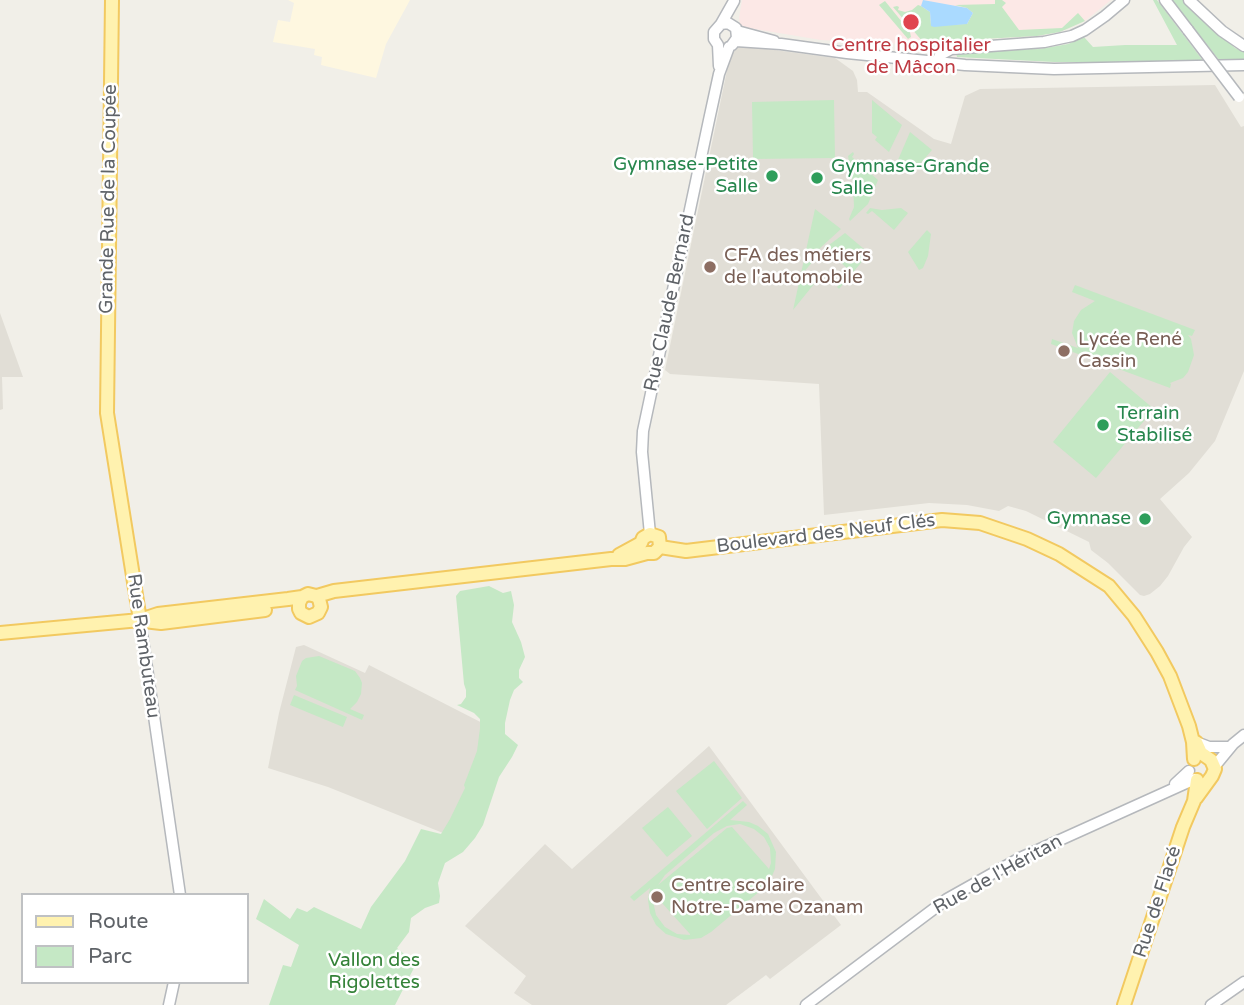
<!DOCTYPE html>
<html>
<head>
<meta charset="utf-8">
<style>
  body { margin:0 }
  #map { position:relative; width:1244px; height:1005px; overflow:hidden; background:#f1efe8; font-family:"Varela Round",sans-serif }
  canvas { display:block }
  .legend { position:absolute; left:21px; top:893px; width:228px; height:91px; box-sizing:border-box; background:#fff; border:2px solid #bfc1c3; margin:0; padding:9px 12px; list-style:none; font-size:21px; color:#5f6368 }
  .legend li { display:flex; align-items:center; gap:14px; height:35px }
  .legend b { width:35px; border:2px solid #bfc1c3 }
</style>
</head>
<body>
<div id="map">
<canvas width="1244" height="1005"></canvas>
<ul class="legend">
<li><b style="height:9px;background:#fff2af"></b>Route</li>
<li><b style="height:19px;background:#c5e8c5"></b>Parc</li>
</ul>
</div>
<script>
const context = document.querySelector('canvas').getContext('2d');
context.lineJoin = 'round';
function fill(path, color) {
  context.fillStyle = color;
  context.fill(path, 'evenodd');
}
function shape(rows) {
  const path = new Path2D();
  for (const r of rows) {
    path.moveTo(r[0], r[1]);
    for (let i = 2; i < r.length; i += 2) path.lineTo(r[i], r[i + 1]);
  }
  return path;
}
function strokePath(path, color, width, dash) {
  context.strokeStyle = color;
  context.lineWidth = width;
  context.lineCap = dash ? 'butt' : 'round';
  context.setLineDash(dash || []);
  context.stroke(path);
}
function drawText(font, color, halo, rows, align = 'center') {
  context.font = font + ' "Varela Round",sans-serif';
  context.lineWidth = 5;
  context.setLineDash([]);
  context.textBaseline = 'middle';
  context.strokeStyle = halo;
  context.fillStyle = color;
  for (const [text, x, y, turn = 0] of rows) {
    context.save();
    context.translate(x, y);
    context.rotate((+turn || 0) * Math.PI / 180);
    context.textAlign = isNaN(turn) ? turn : align;
    if (halo) context.strokeText(text, 0, 0);
    context.fillText(text, 0, 0);
    context.restore();
  }
}
const commercial = shape([
  [288,0,410,0,386,44,376,78,321,65,322,57,314,55,315,49,273,42,278,20,290,22,294,3]
]);
const education = shape([
  [737,47,752,47,835,58,853,71,857,80,858,92,867,92,934,139,951,144,965,96,980,89,1215,85,1241,127,1244,126,1244,371,1215,441,1189,473,1160,499,1192,537,1184,547,1168,576,1160,586,1150,594,1144,596,1140,595,1108,563,1091,550,1089,542,1026,511,1008,506,999,511,967,505,929,503,824,515,819,384,670,374,665,370,730,56],
  [0,313,23,377,2,377,3,409,0,410],
  [304,645,365,673,369,665,498,731,448,835,328,787,268,768,279,713,296,647],
  [709,746,841,925,770,979,766,975,726,1005,532,1005,514,993,526,976,465,926,545,844,572,869]
]);
const medical = shape([
  [742,0,1111,0,1085,21,1060,32,1037,36,887,44,821,40,743,27,740,24,739,18]
]);
const green = shape([
  [995,0,1002,0,1006,3,1002,7,1019,30,1062,28,1078,13,1085,21,1060,32,1037,36,929,42,928,40,925,40,923,42,893,7,897,6,899,7,898,10,905,12,912,10,918,5,921,6,930,12,931,25,967,24,973,13,967,8,955,5,995,4],
  [1153,0,1157,0,1204,62,1054,62,957,57,956,53,985,50,1040,49,1068,44,1084,37,1093,47,1125,45,1177,45],
  [1171,0,1183,0,1235,48,1244,52,1244,60,1220,61],
  [885,1,910,32,911,37,908,39,879,5],
  [834,100,835,158,753,159,752,102],
  [872,100,902,125,889,152,875,140,877,137,872,133],
  [910,132,932,150,913,172,898,160],
  [853,152,854,154,852,157,878,180,868,204,850,221,849,219,854,207,853,182,848,156],
  [870,208,882,210,901,208,908,213,894,230,872,211,868,214,866,213],
  [815,209,841,229,819,249,813,257,815,259,802,274,814,284,793,310],
  [927,230,931,234,928,256,923,268,919,270,908,252],
  [845,233,864,249,865,258,839,289,837,287,850,271,825,248],
  [1075,285,1195,330,1192,336,1188,335,1191,339,1194,355,1188,372,1183,378,1170,383,1171,384,1170,388,1051,344,1052,339,1078,348,1072,333,1074,321,1081,310,1095,301,1072,292],
  [1110,372,1154,409,1096,478,1053,442],
  [489,586,503,593,511,591,514,605,512,622,521,642,525,657,519,670,519,678,523,682,514,690,510,700,505,723,505,734,518,745,512,757,499,777,483,825,475,838,463,852,445,863,438,883,440,896,439,903,425,908,411,918,409,932,397,948,416,964,395,1005,269,1005,283,965,291,967,299,945,256,919,264,899,290,919,297,908,307,912,314,907,361,929,371,907,405,861,421,829,441,834,450,819,465,788,464,785,477,751,480,728,480,719,474,713,457,705,461,704,466,697,466,690,464,684,456,596,460,591],
  [319,656,355,671,360,678,362,683,361,694,357,702,350,709,364,715,362,720,295,690,297,686,296,676,302,661,306,658],
  [294,695,347,717,343,727,290,705],
  [714,761,742,798,707,829,676,791],
  [743,801,747,805,730,820,749,822,758,826,768,834,776,852,775,869,772,876,760,891,711,932,701,938,684,940,666,934,656,925,650,913,648,900,650,888,634,901,630,897],
  [740,824,754,829,764,837,770,848,771,863,769,869,732,827,727,828,658,885,665,875,714,833,727,826],
  [654,894,690,934,690,935,677,934,665,927,656,915,653,901],
  [668,807,692,836,667,857,642,828]
]);
const water = shape([
  [923,0,967,8,973,13,967,24,934,27,931,26,930,12,921,6]
]);
const minor = shape([
  [1165,0,1188,30],
  [1189,0,1222,31,1244,46],
  [721,24,728,23,736,28,737,38,732,45],
  [737,31,774,41],
  [736,41,781,44,847,53,937,62,940,55,951,49,1044,42,1072,36,1085,30,1105,16,1124,0],
  [937,62,965,65,1054,69,1244,65],
  [719,66,718,45,714,39,714,32,721,24,734,1],
  [650,534,642,452,643,431,709,120,719,74,729,47],
  [140,620,180,895],
  [1196,742,1209,747,1229,747],
  [1214,767,1233,744,1244,735],
  [1175,784,1189,771],
  [169,1005,174,982],
  [806,1005,947,899,1020,858,1195,779],
  [1211,1005,1244,982]
]);
const major = shape([
  [112,0,107,413,140,620],
  [660,547,686,551,942,520,980,523,1027,539,1059,554,1109,586,1134,616,1157,652,1170,676,1189,726,1193,742,1194,759],
  [619,555,641,543,643,538,650,534,659,537,660,547],
  [317,596,334,591,611,559,625,559,647,553,654,553,660,547],
  [144,621,161,623,265,610],
  [0,633,140,620,158,614,288,599,302,597,308,594,316,596,319,599,321,607,318,613,309,617,301,613,299,609,299,603,302,597],
  [1196,742,1201,753,1211,760,1215,769,1212,776,1196,798],
  [1124,1005,1183,827,1194,801,1197,780]
]);
const minorBridge = shape([
  [1188,30,1239,97]
]);
const markers = [
  [911,22,9,"#e0444e"],
  [772,176,7,"#2e9e5b"],
  [817,178,7,"#2e9e5b"],
  [710,267,7,"#8d6e63"],
  [1064,351,7,"#8d6e63"],
  [1103,425,7,"#2e9e5b"],
  [1145,519,7,"#2e9e5b"],
  [657,897,7,"#8d6e63"]
];
const healthNames = [
  ["Centre hospitalier",911,46],
  ["de Mâcon",911,68]
];
const leisureNames = [
  ["Gymnase-Petite",758,165],
  ["Salle",758,187],
  ["Gymnase-Grande",831,167,"left"],
  ["Salle",831,189,"left"],
  ["Terrain",1117,414,"left"],
  ["Stabilisé",1117,436,"left"],
  ["Gymnase",1131,519]
];
const streetNames = [
  ["Grande Rue de la Coupée",109,199,-89],
  ["Rue Claude Bernard",670,303,-78],
  ["Boulevard des Neuf Clés",826,534,-7],
  ["Rue Rambuteau",143,646,82],
  ["Rue de l'Héritan",998,875,-29],
  ["Rue de Flacé",1158,902,-72]
];
const educationNames = [
  ["CFA des métiers",724,256],
  ["de l'automobile",724,278],
  ["Lycée René",1078,340],
  ["Cassin",1078,362],
  ["Centre scolaire",671,886],
  ["Notre-Dame Ozanam",671,908]
];
const parkNames = [
  ["Vallon des",374,961],
  ["Rigolettes",374,983]
];
fill(commercial, '#fef7e0');
fill(education, '#e1ded6');
fill(medical, '#fce8e6');
fill(green, '#c5e8c5');
fill(water, '#aadaff');
strokePath(minor, '#b5b8bc', 13);
strokePath(major, '#f2c960', 16);
strokePath(minor, '#fff', 10);
strokePath(major, '#fff2af', 12);
strokePath(minorBridge, '#b5b8bc', 13, []);
strokePath(minorBridge, '#fff', 10);
for (const [x, y, r, color] of markers) {
  const dot = new Path2D();
  dot.arc(x, y, r, 0, 2 * Math.PI);
  context.fillStyle = color;
  context.fill(dot);
  strokePath(dot, '#fff', 2.5);
}
drawText('19px', '#be3a42', '#fff', healthNames);
drawText('19px', '#27864d', '#fff', leisureNames, 'right');
drawText('19px', '#5f6368', '#fff', streetNames);
drawText('19px', '#785e54', '#fff', educationNames, 'left');
drawText('19px', '#348238', '#fff', parkNames);
</script>
</body>
</html>
